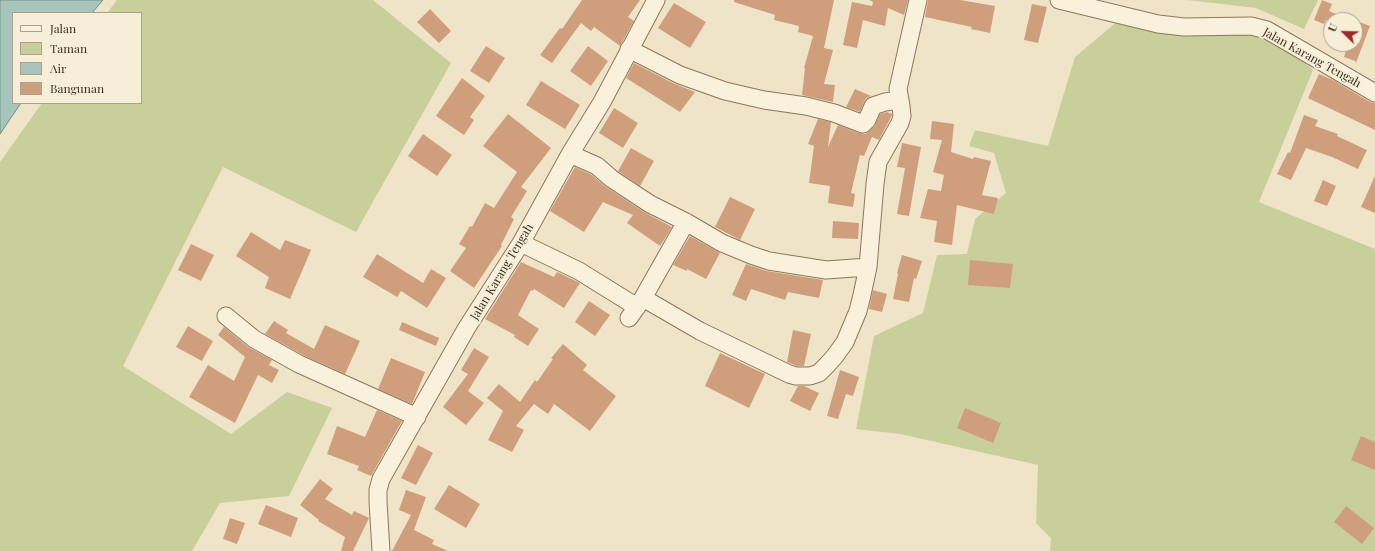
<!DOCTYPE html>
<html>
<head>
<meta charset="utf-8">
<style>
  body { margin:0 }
  #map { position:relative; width:1375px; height:551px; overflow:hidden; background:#f0e4c8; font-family:"Playfair Display",serif }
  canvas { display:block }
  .legend { position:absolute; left:12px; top:12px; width:130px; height:92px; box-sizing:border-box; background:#f7eed8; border:1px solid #ada18e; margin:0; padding:5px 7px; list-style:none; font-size:12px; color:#3d2e20 }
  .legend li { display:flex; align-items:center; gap:8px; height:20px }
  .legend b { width:20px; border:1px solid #ada18e }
  .north { position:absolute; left:1323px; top:12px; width:40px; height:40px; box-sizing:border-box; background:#f7eed8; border:1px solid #ada18e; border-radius:50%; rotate:293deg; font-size:11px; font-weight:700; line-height:16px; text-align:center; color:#3d2e20 }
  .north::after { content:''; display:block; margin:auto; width:14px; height:18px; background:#9e2a2b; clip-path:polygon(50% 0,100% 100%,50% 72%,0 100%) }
</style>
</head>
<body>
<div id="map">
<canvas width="1375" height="551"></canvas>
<ul class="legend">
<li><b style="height:5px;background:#faf1dc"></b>Jalan</li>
<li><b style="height:11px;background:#c9cf9b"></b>Taman</li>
<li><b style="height:11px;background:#a9c4bc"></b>Air</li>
<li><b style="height:11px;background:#cf9f7d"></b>Bangunan</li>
</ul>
<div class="north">U</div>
</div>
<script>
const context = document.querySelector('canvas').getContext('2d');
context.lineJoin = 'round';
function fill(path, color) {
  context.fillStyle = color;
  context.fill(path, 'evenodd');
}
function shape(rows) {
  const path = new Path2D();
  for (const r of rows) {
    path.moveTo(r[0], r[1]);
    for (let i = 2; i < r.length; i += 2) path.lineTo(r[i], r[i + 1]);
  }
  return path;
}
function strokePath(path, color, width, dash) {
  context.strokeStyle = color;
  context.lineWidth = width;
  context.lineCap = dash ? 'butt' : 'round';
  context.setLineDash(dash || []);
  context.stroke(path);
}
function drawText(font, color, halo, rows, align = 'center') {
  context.font = font + ' "Playfair Display",serif';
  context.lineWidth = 4;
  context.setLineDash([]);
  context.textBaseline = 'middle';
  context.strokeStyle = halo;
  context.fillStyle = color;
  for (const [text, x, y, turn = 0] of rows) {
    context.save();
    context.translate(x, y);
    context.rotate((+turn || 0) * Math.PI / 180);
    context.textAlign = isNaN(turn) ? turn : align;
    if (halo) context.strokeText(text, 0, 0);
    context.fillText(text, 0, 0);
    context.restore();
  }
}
const green = shape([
  [117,0,373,0,451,63,356,232,223,167,123,366,231,434,287,392,332,408,289,496,220,503,192,551,0,551,0,162,42,103,141,103,141,13,107,13],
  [1187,0,1318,0,1304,29,1256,8],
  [1119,20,1246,32,1292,51,1313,70,1259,202,1375,249,1375,551,1050,551,1051,538,1036,523,1038,465,900,434,856,429,874,336,923,313,937,255,967,254,975,219,1006,193,994,153,969,146,975,130,1048,146,1075,57]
]);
const water = shape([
  [0,0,103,0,92,13,13,13,13,103,21,103,0,134,0,0]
]);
const building = shape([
  [582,0,640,0,628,17,634,21,620,46,594,27,591,31,581,23,552,63,540,55,560,28,562,29],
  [734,0,834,0,824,48,833,50,824,84,835,85,833,102,802,95,805,68,804,68,813,36,798,32,799,26,774,20,775,15,734,2],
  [869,0,908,0,904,15,888,8,885,26,863,20,857,48,843,45,852,2,872,6,873,2],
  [928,0,960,0,995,6,990,33,971,29,972,27,925,17],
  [1322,0,1332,4,1329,11,1350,20,1326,20,1324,24,1314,20],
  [674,3,706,22,690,48,658,28],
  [1032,4,1047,7,1038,43,1024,40],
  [430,9,451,31,439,43,417,22],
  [1357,21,1370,26,1356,63,1355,61,1344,57,1348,44,1355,44,1355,26],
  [486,46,505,58,489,83,470,71],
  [588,46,608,61,591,86,570,71],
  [634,63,675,84,695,92,680,112,626,78],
  [1319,74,1333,80,1370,102,1375,103,1375,130,1308,98],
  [462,78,485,96,470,117,474,120,464,135,436,116],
  [541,81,580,105,565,129,526,105],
  [855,89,871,96,866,98,864,102,860,112,846,107],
  [614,108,638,123,623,148,599,133],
  [887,112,892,114,892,115,879,140,872,137,864,156,860,155,851,193,855,194,853,207,828,203,830,186,809,183,814,146,808,144,818,119,831,122,828,147,838,125,859,133,866,134,874,127,880,114],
  [508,114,551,148,521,187,527,191,511,217,514,219,501,245,502,246,474,288,450,271,466,248,459,244,470,226,472,227,485,203,494,208,517,172,483,146],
  [1304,115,1318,120,1315,126,1338,134,1337,136,1367,150,1358,169,1332,157,1306,148,1291,180,1277,174,1288,152,1290,153],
  [932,121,954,124,951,152,973,159,974,157,991,161,982,195,998,198,994,214,957,205,952,245,934,242,937,221,920,218,928,189,941,191,944,175,933,172,942,140,930,139],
  [423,134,452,155,437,176,408,156],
  [902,143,921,147,909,216,897,214,905,168,897,167],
  [631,148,654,161,640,186,618,171],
  [575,167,592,175,606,187,644,212,672,227,660,246,627,223,633,215,603,202,584,232,550,211],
  [1375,176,1375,213,1361,207],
  [1323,180,1336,186,1327,206,1314,201],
  [730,197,755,209,740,240,715,227],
  [833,221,859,223,858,239,832,238],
  [251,232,280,250,285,240,311,250,290,299,265,288,269,277,236,256],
  [690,236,720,253,706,279,687,269,687,271,673,265],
  [191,244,214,255,201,281,178,270],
  [377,254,423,283,431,269,446,278,427,308,401,291,397,297,363,277],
  [902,255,922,261,916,279,914,278,909,302,893,299,898,274,897,273],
  [970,260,1013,264,1010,288,968,285],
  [521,262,554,277,557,272,580,283,564,308,534,289,533,291,531,290,518,315,539,329,528,346,514,337,515,335,485,319],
  [746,264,767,271,823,280,819,298,788,292,785,300,751,289,746,301,732,295],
  [873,290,887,294,882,312,869,309],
  [589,301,610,315,595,336,575,322],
  [274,321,288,330,286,333,314,349,325,325,360,341,345,374,303,355,265,334],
  [402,322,439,338,436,346,399,330],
  [188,326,213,341,202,361,176,347],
  [224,327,248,347,272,360,269,365,279,370,272,383,258,375,235,423,189,397,208,365,234,381,245,357,218,335],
  [793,330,811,334,804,366,797,366,787,362],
  [563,344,587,365,583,370,616,396,590,431,554,404,548,414,534,404,516,426,524,430,512,452,488,440,503,411,487,398,499,384,520,402,535,380,537,382,553,359,551,358],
  [474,348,489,357,468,391,484,403,466,425,443,407,468,374,461,370],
  [720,353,765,374,749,408,705,386],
  [391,358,425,372,412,404,378,389],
  [840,370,859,377,853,396,846,394,838,419,827,416],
  [798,386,804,386,819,393,810,411,790,401],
  [965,408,1001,423,993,443,957,428],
  [377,410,402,421,371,476,357,470,359,466,327,454,337,426,365,437],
  [1361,436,1375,442,1375,470,1351,460],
  [418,445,433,453,416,485,401,478],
  [320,479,333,489,325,499,352,515,354,511,369,518,353,551,341,551,345,537,318,521,319,520,300,505],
  [449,485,480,504,466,528,434,509],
  [406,490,426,497,414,530,434,540,432,544,448,551,392,551,411,515,399,510],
  [266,505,298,518,291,537,258,524],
  [1346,506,1374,528,1362,544,1334,522],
  [230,518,245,523,237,544,223,539]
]);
const minor = shape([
  [1059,0,1158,24,1184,27,1251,26,1267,30,1375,93],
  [629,49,680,75,725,91,764,100,806,106,834,113,863,124,867,120,873,106,885,102,900,100],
  [570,154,597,166,612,179,650,204,686,222,722,243,751,255,769,261,826,270,868,267],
  [521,243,579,271,637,307],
  [643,298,700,331,789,374,796,376,810,376,819,373,827,365,835,356,845,342,858,311,862,295,868,267,875,184,878,162,900,123,902,116,901,106,898,89,918,0],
  [226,316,254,339,299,364,417,417],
  [629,318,643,298,686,222],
  [381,551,378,501,378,490,381,479,466,329,521,243,570,154,602,102,656,0]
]);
const streetNames = [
  ["Jalan Karang Tengah",1312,58,29],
  ["Jalan Karang Tengah",502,272,-59]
];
fill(green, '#c9cf9b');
fill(water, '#a9c4bc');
strokePath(water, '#6f938a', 1);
fill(building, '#cf9f7d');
strokePath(minor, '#8d765c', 19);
strokePath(minor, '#faf1dc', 17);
drawText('12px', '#3d2e20', '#f7eed8', streetNames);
</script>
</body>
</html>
